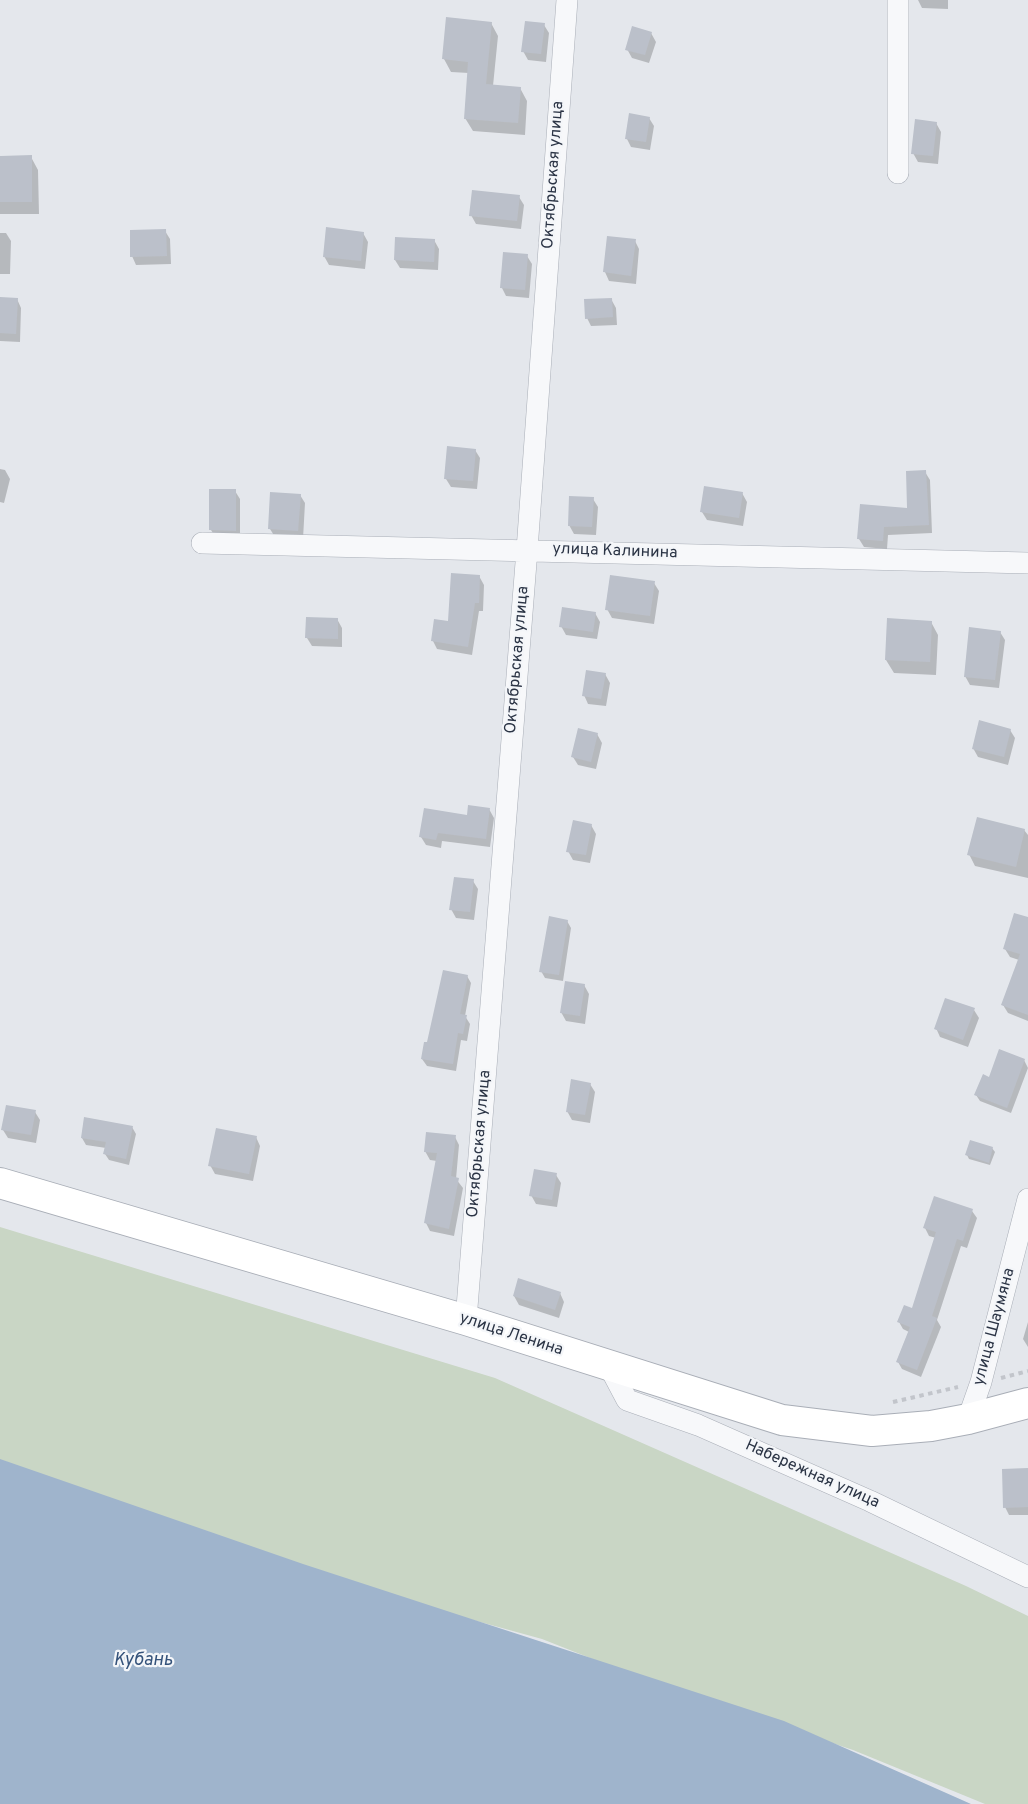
<!DOCTYPE html>
<html>
<head>
<meta charset="utf-8">
<style>
  body { margin:0 }
  canvas { display:block; background:#e4e7ec }
</style>
</head>
<body>
<canvas width="1028" height="1804"></canvas>
<script>
const context = document.querySelector('canvas').getContext('2d');
context.lineJoin = 'round';
function fill(path, color) {
  context.fillStyle = color;
  context.fill(path, 'evenodd');
}
function shape(rows) {
  const path = new Path2D();
  for (const r of rows) {
    path.moveTo(r[0], r[1]);
    for (let i = 2; i < r.length; i += 2) path.lineTo(r[i], r[i + 1]);
  }
  return path;
}
function strokePath(path, color, width, dash) {
  context.strokeStyle = color;
  context.lineWidth = width;
  context.lineCap = dash ? 'butt' : 'round';
  context.setLineDash(dash || []);
  context.stroke(path);
}
function drawText(font, color, halo, rows, align = 'center') {
  context.font = font + ' Overpass,sans-serif';
  context.lineWidth = 4.5;
  context.setLineDash([]);
  context.textBaseline = 'middle';
  context.strokeStyle = halo;
  context.fillStyle = color;
  for (const [text, x, y, turn = 0] of rows) {
    context.save();
    context.translate(x, y);
    context.rotate((+turn || 0) * Math.PI / 180);
    context.textAlign = isNaN(turn) ? turn : align;
    if (halo) context.strokeText(text, 0, 0);
    context.fillText(text, 0, 0);
    context.restore();
  }
}
const green = shape([
  [0,1227,495,1378,966,1586,1028,1616,1028,1804,985,1804,853,1750,656,1684,542,1639,342,1584,0,1463]
]);
const water = shape([
  [0,1459,303,1564,784,1721,971,1804,0,1804]
]);
const shadow = shape([
  [918,0,948,0,948,9,922,8],
  [491,23,498,36,493,86,520,88,527,101,525,135,473,131,465,118,469,73,451,72,444,59],
  [544,25,549,33,546,62,528,60,523,51],
  [651,33,656,42,649,63,632,58,627,49],
  [649,118,654,126,650,150,631,147,627,139],
  [936,123,941,132,938,164,918,162,913,153],
  [0,157,31,157,38,170,39,214,0,214],
  [519,197,524,205,521,229,476,224,471,215],
  [165,231,170,239,171,264,136,265,132,256],
  [0,233,6,233,11,241,10,274,0,274],
  [363,233,368,242,365,269,329,265,324,256],
  [434,240,439,249,438,270,400,268,395,260],
  [635,241,639,249,636,284,609,281,605,272],
  [527,256,532,264,529,298,506,296,502,288],
  [0,298,17,299,21,308,20,342,0,341],
  [611,299,616,308,617,325,591,326,587,318],
  [475,450,480,458,477,489,451,487,446,479],
  [0,469,5,470,10,479,4,503,0,502],
  [925,472,930,480,932,533,888,535,887,549,864,547,859,539,909,510],
  [235,491,240,499,240,539,216,538,211,530],
  [742,493,747,502,743,526,707,520,702,512],
  [300,495,305,503,303,539,275,537,270,529],
  [593,499,598,507,596,535,574,534,569,525],
  [479,576,484,585,483,611,479,611,472,655,437,649,433,641,450,623],
  [654,583,659,591,654,624,612,618,607,609],
  [595,613,600,622,597,639,566,635,561,626],
  [337,619,342,628,342,647,312,646,307,638],
  [931,622,938,635,936,675,894,673,886,660],
  [1000,632,1005,640,999,688,970,685,965,676],
  [605,674,610,683,606,706,588,704,584,695],
  [1010,730,1015,738,1008,765,978,757,973,748],
  [597,734,602,743,596,769,578,765,573,757],
  [489,809,494,818,490,847,442,841,441,848,426,845,421,837],
  [591,825,596,834,590,863,573,860,568,851],
  [1024,830,1028,835,1028,878,975,866,969,854],
  [473,881,478,889,474,920,456,918,451,909],
  [1028,919,1028,1021,1008,1013,1003,1005,1019,960,1010,957,1005,949],
  [567,921,571,928,563,981,545,978,541,971],
  [467,976,471,983,465,1016,470,1024,467,1041,461,1040,456,1071,427,1066,422,1059,429,1044],
  [584,985,589,994,585,1024,566,1021,561,1012],
  [974,1010,979,1018,968,1047,940,1037,936,1028],
  [1024,1060,1028,1068,1011,1113,980,1101,976,1095,990,1079],
  [590,1084,595,1092,590,1123,572,1120,567,1111],
  [35,1112,40,1120,36,1143,8,1138,3,1130],
  [132,1127,136,1134,129,1165,109,1160,105,1154,106,1148,86,1145,82,1138],
  [256,1137,260,1146,253,1181,215,1174,210,1165],
  [455,1137,459,1145,456,1179,463,1188,454,1236,430,1231,426,1223,437,1161,430,1160,425,1151],
  [992,1148,995,1152,990,1165,969,1159,967,1155],
  [556,1175,561,1183,557,1207,536,1204,531,1195],
  [972,1211,977,1218,967,1248,961,1246,937,1320,941,1327,921,1377,902,1369,898,1362,909,1332,903,1329,899,1322,913,1310,936,1238,929,1236,925,1228],
  [560,1293,564,1302,559,1318,519,1305,514,1296],
  [1028,1322,1028,1347,1023,1339],
  [1028,1470,1028,1515,1009,1515,1005,1507]
]);
const building = shape([
  [446,17,492,22,486,84,521,87,518,123,464,119,468,62,442,59],
  [525,21,545,23,541,54,521,52],
  [632,26,652,32,645,55,625,50],
  [629,113,650,117,646,142,625,139],
  [915,119,937,122,933,156,911,154],
  [32,155,32,202,0,202,0,156],
  [472,190,520,195,517,221,469,216],
  [326,227,364,232,361,261,323,257],
  [166,229,167,256,130,257,130,230],
  [607,236,636,239,631,276,603,272],
  [395,237,435,239,434,262,394,260],
  [503,252,528,254,525,290,500,288],
  [0,297,18,298,16,334,0,333],
  [612,298,613,317,585,319,584,299],
  [447,446,476,449,473,481,444,479],
  [926,470,929,525,884,527,883,541,857,539,860,504,907,508,906,471],
  [704,486,743,492,739,518,700,512],
  [209,489,236,489,236,531,209,530],
  [270,492,301,494,298,531,268,529],
  [569,496,594,497,592,527,568,526],
  [451,573,480,575,479,603,475,603,468,647,431,641,434,619,448,621],
  [610,575,655,581,650,616,605,610],
  [562,607,596,612,593,632,559,627],
  [306,617,338,618,338,639,305,638],
  [887,618,932,621,930,662,885,660],
  [969,627,1001,631,995,680,964,677],
  [586,670,606,673,601,699,582,696],
  [979,720,1011,729,1004,757,972,749],
  [578,728,598,733,591,762,571,757],
  [468,805,490,808,486,839,438,833,436,840,419,837,424,808,467,815],
  [977,817,1025,829,1016,867,967,855],
  [573,820,592,824,586,855,566,852],
  [454,877,474,879,470,912,449,910],
  [1014,913,1028,917,1028,1015,1001,1005,1020,954,1003,949],
  [549,916,568,920,559,975,539,972],
  [443,970,468,975,460,1014,467,1015,463,1034,458,1033,453,1064,421,1059,424,1042,427,1042],
  [565,981,585,984,580,1016,560,1013],
  [945,998,975,1008,963,1040,934,1029],
  [999,1049,1025,1059,1007,1108,974,1095,983,1074,989,1077],
  [571,1079,591,1083,585,1115,566,1112],
  [6,1105,36,1110,31,1135,1,1130],
  [84,1117,133,1126,126,1159,103,1154,106,1142,81,1138],
  [216,1128,257,1136,249,1174,208,1166],
  [426,1132,456,1135,451,1176,459,1178,449,1229,424,1223,437,1153,424,1152],
  [970,1140,993,1147,989,1163,965,1155],
  [534,1169,557,1173,552,1200,529,1196],
  [934,1196,973,1209,963,1241,957,1239,932,1316,937,1318,917,1370,896,1362,910,1327,897,1322,904,1305,912,1308,936,1232,923,1228],
  [518,1278,561,1292,555,1310,513,1296],
  [1028,1468,1028,1507,1003,1508,1002,1469]
]);
const path = shape([
  [1001,1378,1028,1371],
  [893,1402,958,1387]
]);
const street = shape([
  [898,173,898,0],
  [202,543,1028,563],
  [466,1320,527,550,567,0],
  [609,1366,627,1400,698,1425,870,1501,1028,1577],
  [968,1419,981,1382,1028,1199]
]);
const secondary = shape([
  [0,1183,466,1320,782,1420,872,1431,931,1426,968,1419,1028,1403]
]);
const streetNames = [
  ["Октябрьская улица",554,175,-86],
  ["улица Калинина",615,552,2],
  ["Октябрьская улица",518,660,-85],
  ["Октябрьская улица",480,1144,-85],
  ["улица Шаумяна",995,1327,-75],
  ["улица Ленина",511,1335,18],
  ["Набережная улица",812,1475,24]
];
const waterNames = [
  ["Кубань",143,1661]
];
fill(green, '#c9d6c5');
fill(water, '#9fb4cc');
fill(shadow, '#0003');
fill(building, '#bbc0ca');
strokePath(street, '#a9aeb7', 22);
strokePath(secondary, '#a9aeb7', 32);
strokePath(path, '#c2c5cb', 4, [4.5, 4.5]);
strokePath(street, '#f7f8fa', 21);
strokePath(secondary, '#fff', 30);
drawText('16px', '#2b3445', '#f4f6f9', streetNames);
drawText('italic 18px', '#34527a', '#f4f6f9', waterNames);
</script>
</body>
</html>
